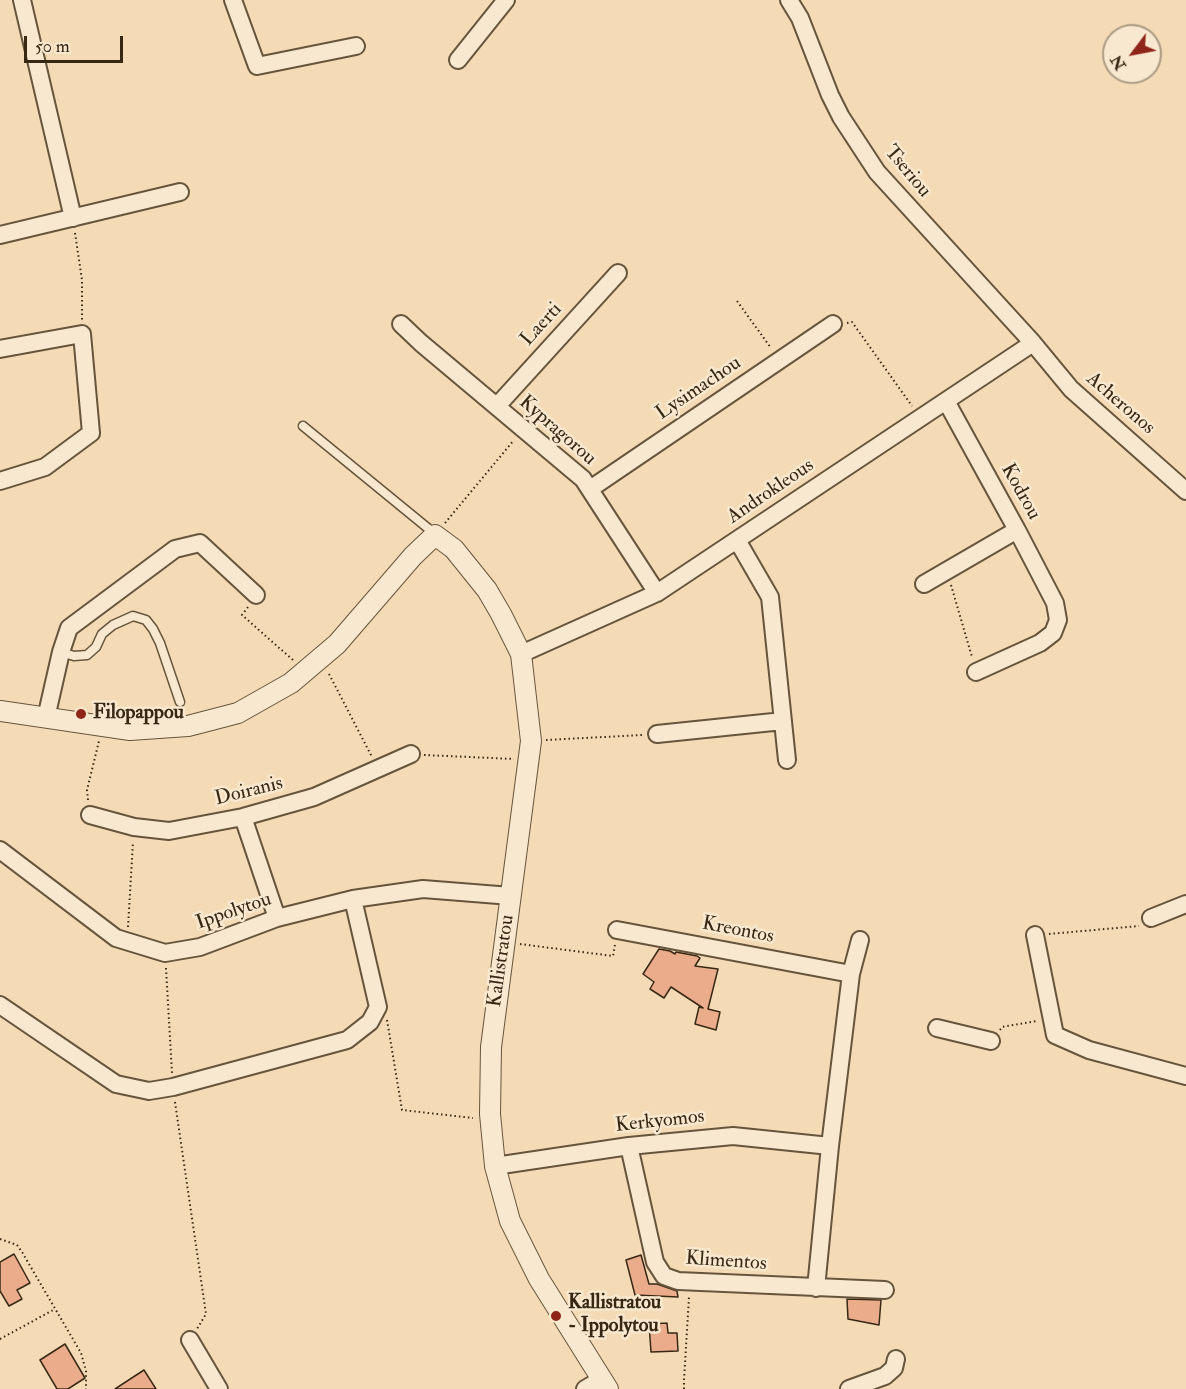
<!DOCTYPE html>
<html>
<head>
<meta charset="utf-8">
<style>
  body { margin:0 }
  #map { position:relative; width:1186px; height:1389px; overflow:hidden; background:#f5dbb5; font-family:"IM FELL Double Pica",serif }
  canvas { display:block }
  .north { position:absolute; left:1102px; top:24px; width:60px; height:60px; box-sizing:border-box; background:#f8e8cf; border:2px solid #ab9b84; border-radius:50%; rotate:238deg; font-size:16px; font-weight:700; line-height:24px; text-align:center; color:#372814 }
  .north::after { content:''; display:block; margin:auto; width:21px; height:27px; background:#8f2418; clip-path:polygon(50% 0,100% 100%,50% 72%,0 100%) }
  .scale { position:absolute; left:24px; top:36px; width:99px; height:27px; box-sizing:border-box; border:3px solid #372814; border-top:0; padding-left:8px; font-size:18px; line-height:21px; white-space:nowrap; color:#372814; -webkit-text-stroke:4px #f8e8cf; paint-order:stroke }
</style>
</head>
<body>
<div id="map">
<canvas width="1186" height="1389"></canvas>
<div class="north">N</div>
<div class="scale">50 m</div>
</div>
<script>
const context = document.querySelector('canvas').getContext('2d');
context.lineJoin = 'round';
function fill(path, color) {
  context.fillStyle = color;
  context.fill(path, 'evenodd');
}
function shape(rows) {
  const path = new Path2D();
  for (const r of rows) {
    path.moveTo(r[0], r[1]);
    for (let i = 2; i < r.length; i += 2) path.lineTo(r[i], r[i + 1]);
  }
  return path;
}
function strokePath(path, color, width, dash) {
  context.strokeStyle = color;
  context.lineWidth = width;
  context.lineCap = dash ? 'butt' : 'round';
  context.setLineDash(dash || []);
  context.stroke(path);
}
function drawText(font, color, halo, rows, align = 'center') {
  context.font = font + ' "IM FELL Double Pica",serif';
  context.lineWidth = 5;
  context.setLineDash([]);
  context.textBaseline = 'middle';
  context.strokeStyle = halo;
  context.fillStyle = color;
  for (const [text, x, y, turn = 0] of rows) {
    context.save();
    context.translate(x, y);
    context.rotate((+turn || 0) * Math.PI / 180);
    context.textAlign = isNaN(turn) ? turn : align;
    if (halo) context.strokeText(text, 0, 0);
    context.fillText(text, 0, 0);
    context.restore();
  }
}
const building = shape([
  [659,949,670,951,675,954,676,952,697,956,700,958,695,966,718,969,708,1009,720,1012,716,1030,695,1024,699,1007,703,1008,671,987,664,998,650,989,654,982,643,974,659,949],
  [14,1254,30,1283,17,1290,22,1299,9,1306,0,1291,0,1262,14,1254],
  [641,1255,649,1284,657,1284,677,1291,678,1297,635,1295,626,1260,641,1255],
  [847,1299,881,1300,879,1325,848,1319,847,1299],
  [667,1323,668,1333,677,1333,678,1351,651,1352,649,1324,667,1323],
  [65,1344,85,1378,68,1389,57,1389,40,1360,65,1344],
  [144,1370,156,1389,115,1389,144,1370]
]);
const path = shape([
  [75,233,82,280,82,320],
  [737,301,771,348],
  [847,323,852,322,912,406],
  [445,523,514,440],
  [951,585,972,657],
  [248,607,242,615,294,661],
  [329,674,372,757],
  [546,740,642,735],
  [424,755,514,759],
  [88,800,87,790,99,741],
  [128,927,133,842],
  [1049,934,1139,926],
  [520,944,613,956,615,945],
  [166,968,172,1073],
  [387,1020,402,1110,473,1118],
  [1000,1030,1002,1027,1037,1021],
  [175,1102,206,1314,197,1329],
  [0,1239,17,1245,22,1252,81,1353,86,1371,86,1389],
  [0,1339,55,1309],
  [684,1389,684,1380,689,1297]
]);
const service = shape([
  [303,426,435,534],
  [61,652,74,656,87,655,96,647,102,634,113,625,133,616,146,620,153,629,160,643,180,702]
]);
const minor = shape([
  [22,0,73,218],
  [233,0,257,66,356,46],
  [789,0,800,18,830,95,841,117,877,172,1033,343,1071,389,1186,491],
  [458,60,506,0],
  [0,235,180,192],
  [401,324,421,343,583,479,657,593],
  [0,349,82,334,91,433,45,467,0,481],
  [946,401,1017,530,1055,603,1058,620,1053,633,1040,643,976,672],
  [497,406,618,273],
  [590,489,833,324],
  [737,540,770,597,787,760],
  [924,584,1017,530],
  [521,654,657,593,1033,343],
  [46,718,61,652,69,628,175,549,200,543,256,595],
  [657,734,783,721],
  [90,815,134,827,169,831,243,817,314,797,411,754],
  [243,817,277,918],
  [0,850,116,938,165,953,200,947,277,918,353,899,423,889,511,896],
  [1151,918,1186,904],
  [617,930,851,974],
  [1035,935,1055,1035,1089,1050,1186,1076],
  [0,1005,116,1084,149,1091,173,1087,347,1040,370,1022,378,1007,353,899],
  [937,1028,991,1041],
  [629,1146,655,1262,664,1276,678,1281,885,1290],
  [495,1166,629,1146,733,1136,830,1146],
  [816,1288,830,1146,851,974,860,940],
  [190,1340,219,1389],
  [585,1389,602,1379],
  [849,1389,885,1376,894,1368,896,1359]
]);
const tertiary = shape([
  [0,711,130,730,188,726,238,713,291,683,337,644,413,556,435,535,454,549,487,590,501,614,521,654,531,741,491,1047,490,1114,495,1166,510,1221,539,1279,608,1389]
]);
const markers = [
  [81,714,6,"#8f2418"],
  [556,1316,6,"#8f2418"]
];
const streetNames = [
  ["Tseriou",907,172,50],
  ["Laerti",542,325,-48],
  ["Lysimachou",699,389,-34],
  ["Acheronos",1120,404,41],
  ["Kypragorou",557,431,41],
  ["Androkleous",771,492,-34],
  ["Kodrou",1020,492,61],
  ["Doiranis",249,792,-14],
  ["Ippolytou",234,912,-19],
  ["Kreontos",738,931,11],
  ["Kallistratou",502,961,-82],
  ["Kerkyomos",660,1122,-6],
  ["Klimentos",726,1262,4]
];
const poiNames = [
  ["Filopappou",93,714],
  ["Kallistratou",568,1304],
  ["- Ippolytou",568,1327]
];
fill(building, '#ebac8b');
strokePath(building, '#372814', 1.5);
strokePath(service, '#66553c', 11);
strokePath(minor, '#66553c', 20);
strokePath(tertiary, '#66553c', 22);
strokePath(path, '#372814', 2, [1.5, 3]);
strokePath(service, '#f8e8cf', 8);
strokePath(minor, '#f8e8cf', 16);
strokePath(tertiary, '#f8e8cf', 20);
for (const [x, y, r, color] of markers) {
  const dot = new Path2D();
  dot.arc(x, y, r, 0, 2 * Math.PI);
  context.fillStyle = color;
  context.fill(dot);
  strokePath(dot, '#f8e8cf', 2);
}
drawText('20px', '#372814', '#f8e8cf', streetNames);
drawText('bold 20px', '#372814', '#f8e8cf', poiNames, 'left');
</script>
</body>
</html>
